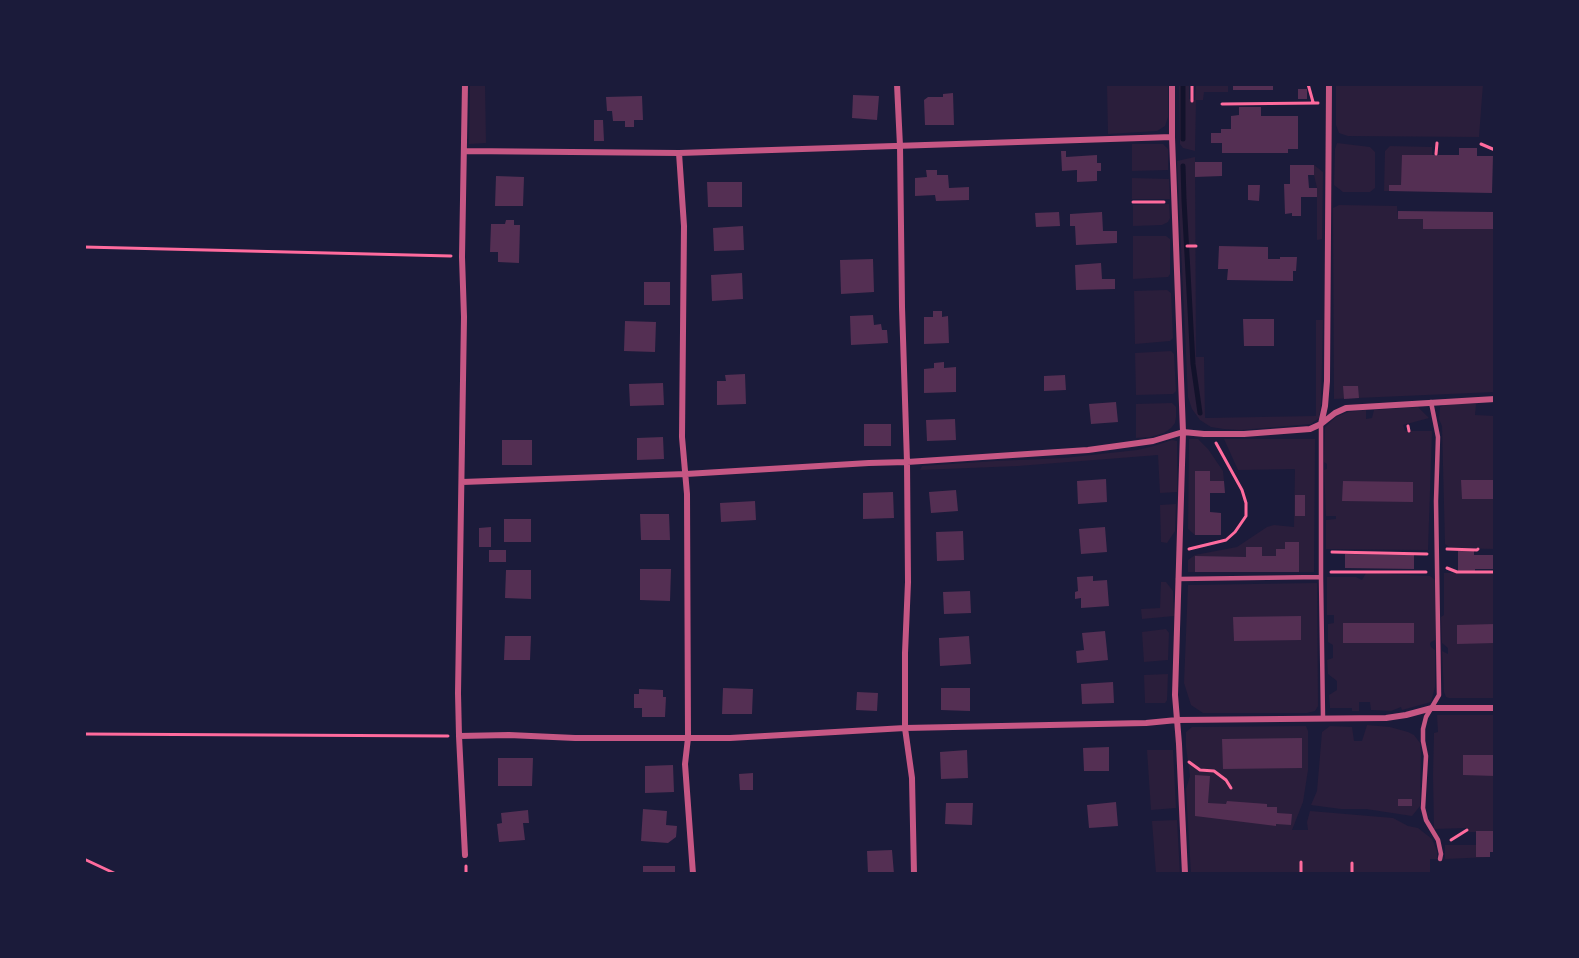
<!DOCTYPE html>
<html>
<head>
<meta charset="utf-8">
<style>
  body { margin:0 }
  #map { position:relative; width:1579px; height:958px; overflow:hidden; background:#1b1b3a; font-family:"Zilla Slab",serif }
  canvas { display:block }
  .frame { position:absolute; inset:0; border:86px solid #1b1b3a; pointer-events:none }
</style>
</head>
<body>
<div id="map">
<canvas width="1579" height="958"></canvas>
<div class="frame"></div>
</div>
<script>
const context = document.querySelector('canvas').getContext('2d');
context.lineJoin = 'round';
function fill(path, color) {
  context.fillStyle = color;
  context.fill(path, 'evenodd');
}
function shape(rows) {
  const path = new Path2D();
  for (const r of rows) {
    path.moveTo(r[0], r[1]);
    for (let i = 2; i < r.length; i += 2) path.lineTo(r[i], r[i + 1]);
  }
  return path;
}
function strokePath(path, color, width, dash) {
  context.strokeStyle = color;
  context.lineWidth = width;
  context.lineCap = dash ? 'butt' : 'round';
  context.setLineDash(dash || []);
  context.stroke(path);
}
const green = shape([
  [470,84,485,84,486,143,469,144],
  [1107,84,1168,84,1168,117,1165,126,1157,131,1108,134],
  [1179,84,1189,84,1189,99,1195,100,1196,84,1228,84,1228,92,1204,92,1203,100,1196,100,1195,151,1183,148,1180,144],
  [1336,84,1483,84,1479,137,1348,136,1339,133,1336,125],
  [1337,143,1370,147,1375,152,1375,188,1370,192,1343,192,1334,185,1335,149],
  [1132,144,1163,144,1168,149,1168,170,1132,171],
  [1390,146,1432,147,1432,156,1401,185,1389,185,1389,191,1384,191,1385,151],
  [1195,157,1196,357,1204,357,1205,418,1316,416,1316,320,1323,320,1321,404,1319,418,1311,424,1241,430,1224,429,1211,427,1200,420,1192,409,1188,397,1177,161],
  [1314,165,1323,172,1322,239,1317,240,1317,188,1314,175],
  [1132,178,1169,179,1170,199,1132,199],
  [1169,204,1170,218,1168,222,1162,225,1133,226,1133,205],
  [1339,205,1397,206,1398,219,1423,219,1423,229,1495,229,1495,392,1334,399,1333,208],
  [1133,236,1166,236,1170,239,1170,274,1168,277,1133,279],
  [1167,290,1171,293,1173,338,1170,341,1135,344,1134,291],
  [1171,351,1174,354,1176,391,1173,394,1136,395,1135,353],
  [1172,403,1176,407,1176,417,1175,423,1171,428,1164,433,1150,437,1136,438,1136,404],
  [1450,403,1476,404,1475,415,1495,416,1494,549,1451,548,1445,544,1442,426,1439,419,1440,407],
  [1418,407,1429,418,1403,425,1405,431,1432,431,1428,550,1326,549,1326,520,1336,519,1336,516,1326,516,1324,470,1327,469,1327,464,1324,462,1325,427,1336,417,1348,412,1366,410,1366,419,1372,418,1374,410],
  [1189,439,1198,439,1208,449,1223,471,1224,481,1210,481,1209,471,1195,471,1195,535,1188,529],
  [1224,439,1315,439,1314,572,1299,572,1299,542,1285,542,1285,549,1276,549,1276,556,1262,556,1261,547,1246,547,1246,557,1195,557,1195,572,1188,572,1188,560,1195,555,1237,547,1267,527,1274,525,1294,527,1295,469,1238,470],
  [1172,440,1177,441,1177,492,1160,493,1158,455,1018,466,920,470,922,466,995,461,1064,458,1137,450,1154,446],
  [1176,504,1175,531,1167,543,1161,542,1160,505],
  [1366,573,1430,576,1435,580,1435,640,1431,642,1430,644,1431,647,1435,650,1435,687,1431,702,1402,710,1401,707,1391,711,1371,710,1370,702,1359,702,1359,711,1352,711,1352,708,1330,708,1329,695,1337,690,1337,681,1328,674,1327,660,1333,658,1333,645,1328,642,1328,624,1334,623,1334,615,1327,615,1327,577,1356,577,1362,580],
  [1444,573,1495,573,1495,698,1449,698,1446,697,1444,692,1442,651,1448,654,1448,648,1442,643,1441,617,1444,615],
  [1161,582,1166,582,1173,591,1174,616,1142,619,1141,609,1160,608],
  [1317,583,1318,706,1315,711,1307,713,1203,713,1191,705,1184,683,1188,585],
  [1166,629,1169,633,1168,660,1144,662,1142,632],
  [1168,674,1167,700,1165,703,1145,703,1144,675],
  [1437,715,1495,715,1495,852,1490,852,1490,857,1445,859,1445,845,1476,845,1476,832,1468,832,1466,828,1434,829,1433,775,1434,733,1438,732],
  [1367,725,1390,727,1408,732,1414,735,1420,743,1421,754,1420,806,1412,816,1366,809,1341,809,1311,805,1317,791,1322,732,1330,726,1352,727,1354,741,1362,741],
  [1306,726,1308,731,1308,770,1303,802,1292,830,1308,830,1307,822,1310,811,1393,818,1408,826,1418,828,1432,839,1437,851,1437,859,1430,859,1430,874,1191,874,1186,789,1190,776,1186,747,1186,732,1192,727,1202,727],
  [1147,750,1173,750,1176,808,1151,810],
  [1177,820,1180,874,1156,874,1152,821]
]);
const stream = shape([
  [1183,139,1183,84],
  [1183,166,1184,200,1193,364,1200,413]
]);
const building = shape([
  [1233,84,1273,84,1273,90,1233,90],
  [1298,89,1307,89,1307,99,1298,99],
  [953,93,954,125,925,125,924,100,928,97,943,97,943,94],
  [853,95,879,96,877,120,852,118],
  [642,96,643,120,634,120,634,127,625,127,625,121,613,121,612,111,607,111,606,97],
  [1239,107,1261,107,1261,116,1298,116,1298,149,1288,149,1288,153,1222,153,1222,143,1211,143,1211,133,1221,133,1221,129,1231,129,1231,116,1239,115],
  [594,120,603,120,604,141,594,141],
  [1459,148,1477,148,1477,156,1493,156,1492,193,1389,191,1389,185,1401,185,1402,155,1459,155],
  [1061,151,1066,151,1066,157,1097,155,1097,163,1101,163,1101,171,1097,171,1097,181,1077,182,1077,170,1062,171],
  [1195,162,1222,162,1222,176,1195,177],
  [1290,165,1314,165,1314,175,1308,175,1309,188,1317,188,1317,197,1301,197,1301,216,1292,216,1292,213,1285,214,1284,184,1290,184],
  [926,170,937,170,937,175,948,175,949,188,969,187,969,200,936,201,935,195,915,196,915,178,927,177],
  [496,176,524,177,523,206,495,206],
  [707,182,742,182,742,207,708,207],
  [1248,185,1260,185,1259,201,1248,200],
  [1398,211,1495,212,1495,229,1423,229,1423,219,1398,219],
  [1059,212,1060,226,1036,227,1035,213],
  [1102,212,1103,231,1117,231,1117,243,1076,245,1075,226,1070,226,1070,214],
  [506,220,514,220,514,225,520,225,519,263,498,262,498,252,490,252,491,224,505,224],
  [743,226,744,250,714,251,713,228],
  [1219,246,1268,247,1268,259,1280,259,1280,257,1297,257,1296,271,1293,271,1293,281,1227,280,1228,269,1218,269],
  [873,259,874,292,841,294,840,260],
  [1101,263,1102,279,1115,279,1115,289,1076,290,1075,265],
  [742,273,743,299,712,301,711,275],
  [644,282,670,282,670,305,644,305],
  [933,311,942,311,942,317,948,316,949,343,924,344,924,317,933,317],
  [873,315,874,325,881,324,882,330,887,330,888,343,851,345,850,316],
  [1243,319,1274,319,1274,346,1244,346],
  [625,321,656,322,655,352,624,351],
  [944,362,944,368,956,367,956,392,924,393,924,369,934,368,934,363],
  [745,374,746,404,717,405,717,381,726,381,725,375],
  [1065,375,1066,390,1044,391,1044,376],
  [663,383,664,405,630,406,629,384],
  [1343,386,1358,386,1359,398,1344,399],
  [1116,402,1118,422,1091,424,1089,404],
  [955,419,956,440,927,441,926,420],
  [864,424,891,424,891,446,864,446],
  [663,437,664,459,637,460,637,438],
  [502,440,532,440,532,465,502,465],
  [1195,471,1210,471,1210,481,1224,481,1225,493,1210,493,1210,512,1221,513,1221,535,1195,535],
  [1106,479,1107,502,1078,504,1077,481],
  [1461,480,1495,480,1495,499,1462,499],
  [1343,481,1413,482,1413,502,1342,501],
  [956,490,958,511,931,513,929,492],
  [893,492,894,518,863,519,863,493],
  [1295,495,1305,495,1305,516,1295,516],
  [755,501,756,520,721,522,720,503],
  [640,514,669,514,670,540,641,540],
  [504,519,531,519,531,542,504,542],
  [491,527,491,547,479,547,479,528],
  [1105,527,1107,552,1081,554,1079,529],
  [963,531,964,560,937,561,936,532],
  [1285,542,1299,542,1299,572,1195,572,1195,556,1246,557,1246,547,1262,547,1262,556,1276,556,1276,549,1285,549],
  [489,550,506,550,506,562,489,562],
  [1458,551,1474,551,1474,555,1495,555,1495,569,1475,569,1475,571,1458,571],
  [1345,554,1414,555,1414,569,1345,568],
  [640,569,671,569,670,601,640,600],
  [506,570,531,570,531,599,505,598],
  [1093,576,1093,581,1107,580,1109,606,1081,608,1081,598,1075,599,1075,592,1078,591,1077,577],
  [970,591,971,613,944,614,943,592],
  [1301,616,1301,640,1234,641,1233,617],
  [1343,623,1414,623,1414,643,1343,643],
  [1495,624,1495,643,1457,644,1457,625],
  [1105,631,1108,660,1077,663,1076,651,1084,650,1082,633],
  [505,636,531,636,530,660,504,660],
  [969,636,971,664,940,666,939,638],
  [1113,682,1114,703,1082,704,1081,684],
  [723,688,753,689,752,714,722,714],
  [941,688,970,688,970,711,941,710],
  [639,689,663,690,663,697,666,697,665,717,642,717,642,708,634,708,634,694,639,694],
  [857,692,878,693,877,711,856,710],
  [1302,738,1302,768,1223,769,1222,739],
  [1109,747,1109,771,1084,771,1083,748],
  [967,750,968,778,941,779,940,752],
  [1463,755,1495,755,1495,776,1463,775],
  [498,758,533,758,532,786,498,786],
  [673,765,674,792,645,793,645,766],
  [753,773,753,790,740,790,739,774],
  [1195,775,1210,776,1208,803,1226,804,1227,801,1267,804,1267,807,1277,807,1277,813,1292,814,1291,825,1276,824,1276,826,1195,816],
  [1398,799,1412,799,1412,806,1398,806],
  [1116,802,1118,826,1089,828,1087,805],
  [946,803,973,803,972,825,945,824],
  [643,809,667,811,666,825,677,826,676,837,668,843,641,841],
  [528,810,529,823,523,823,525,840,499,842,497,824,502,823,501,813],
  [1476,831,1495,831,1495,852,1490,852,1490,857,1476,857],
  [892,850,894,874,868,874,867,851],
  [643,866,675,866,675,874,643,874]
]);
const path = shape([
  [1308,84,1313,102],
  [1192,101,1192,84],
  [1222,104,1318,103],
  [1481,144,1495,150],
  [1436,154,1437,143],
  [1133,202,1164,202],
  [1187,246,1196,246],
  [84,247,451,256],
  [1408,426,1409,431],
  [1189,549,1226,540,1235,532,1246,516,1246,503,1242,490,1216,443],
  [1447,549,1477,550,1478,549],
  [1332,552,1427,554],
  [1447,568,1457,572,1495,572],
  [1331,572,1426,572],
  [84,734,448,736],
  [1189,762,1200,770,1214,771,1226,780,1231,788],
  [1451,840,1467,830],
  [84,859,116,874],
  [466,866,466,874],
  [1301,874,1301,862],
  [1352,874,1352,863]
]);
const service = shape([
  [1431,402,1438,437,1436,501,1439,695,1426,717,1423,729,1423,741,1426,756,1423,808,1426,820,1438,840,1441,854,1440,859],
  [1321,424,1321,577,1323,718],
  [1178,579,1321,577]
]);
const minor = shape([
  [465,84,462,257,464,317,458,693,459,736,465,855],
  [897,84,900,146,902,307,907,462,908,582,905,653,905,728,912,778,914,874],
  [1172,84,1172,137,1183,432,1175,695,1179,744,1185,874],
  [464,151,679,153,1172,137],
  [679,153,684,226,682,437,687,494,688,738,685,764,693,874],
  [1321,424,1325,406,1327,381,1329,84],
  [462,482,686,474,869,463,907,462,1088,450,1153,441,1183,432,1204,434,1244,434,1310,429,1321,424,1335,413,1346,408,1495,399],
  [459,736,509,735,575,738,730,738,905,728,1146,723,1177,720,1386,718,1406,715,1432,708,1495,708]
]);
fill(green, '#2a1e3b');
strokePath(stream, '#12122b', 5);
fill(building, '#542f53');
strokePath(path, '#ff6b9d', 3);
strokePath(service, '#c65784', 4.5);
strokePath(minor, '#c65784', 6);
</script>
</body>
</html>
